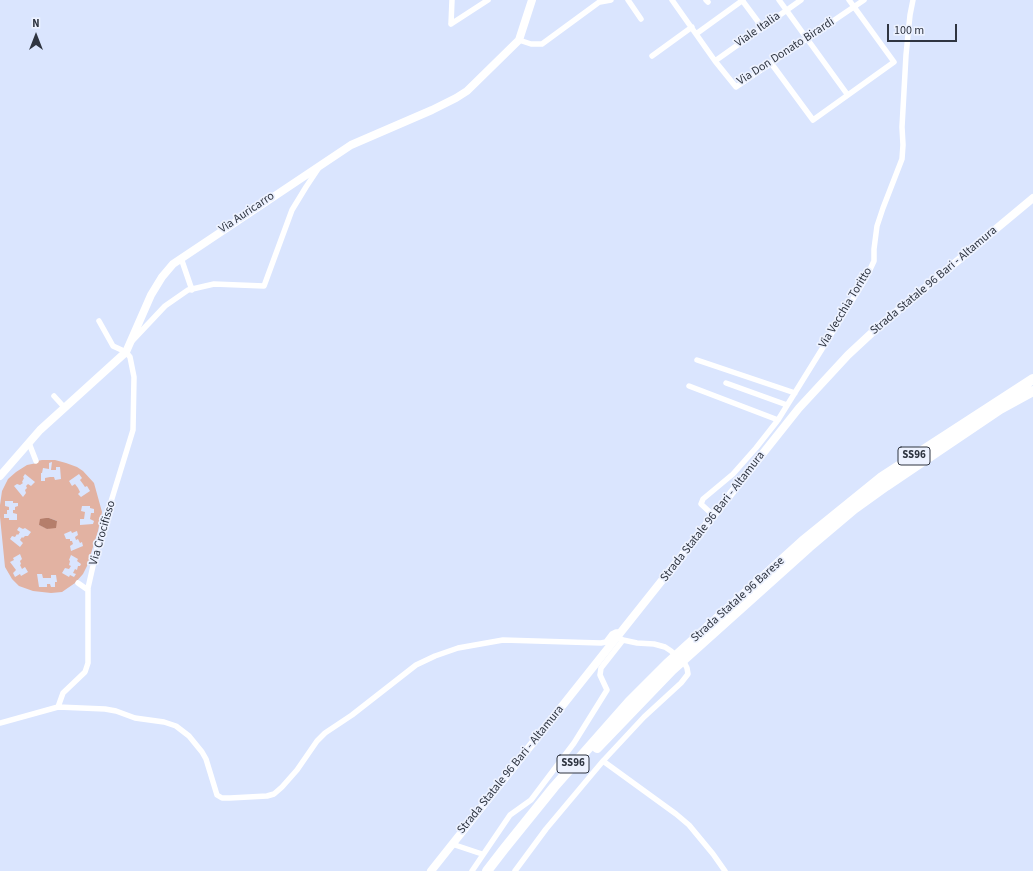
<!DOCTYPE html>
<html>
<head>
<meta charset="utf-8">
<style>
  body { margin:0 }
  #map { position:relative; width:1033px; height:871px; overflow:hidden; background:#dae5fe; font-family:"Source Sans 3",sans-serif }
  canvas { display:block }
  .north { position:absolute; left:16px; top:16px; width:40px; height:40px; -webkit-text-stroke:3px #edf2ff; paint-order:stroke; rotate:0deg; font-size:11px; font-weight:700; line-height:16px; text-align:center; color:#2f3541 }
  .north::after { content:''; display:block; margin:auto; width:14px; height:18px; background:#2f3541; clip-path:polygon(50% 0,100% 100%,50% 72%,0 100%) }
  .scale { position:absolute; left:887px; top:24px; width:70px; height:18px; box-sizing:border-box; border:2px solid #2f3541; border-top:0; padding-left:5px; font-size:12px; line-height:14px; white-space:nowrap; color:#2f3541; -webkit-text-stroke:3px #edf2ff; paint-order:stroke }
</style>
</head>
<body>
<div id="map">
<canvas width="1033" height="871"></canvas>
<div class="north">N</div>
<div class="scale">100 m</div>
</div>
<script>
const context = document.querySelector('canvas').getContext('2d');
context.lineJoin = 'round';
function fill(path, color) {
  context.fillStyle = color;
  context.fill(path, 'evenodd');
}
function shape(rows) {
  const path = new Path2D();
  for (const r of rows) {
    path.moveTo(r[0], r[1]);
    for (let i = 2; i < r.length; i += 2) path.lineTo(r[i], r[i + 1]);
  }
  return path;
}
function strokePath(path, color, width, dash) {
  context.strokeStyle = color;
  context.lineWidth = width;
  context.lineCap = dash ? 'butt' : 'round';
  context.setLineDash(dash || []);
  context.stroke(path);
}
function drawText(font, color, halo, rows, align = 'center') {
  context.font = font + ' "Source Sans 3",sans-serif';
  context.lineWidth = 3.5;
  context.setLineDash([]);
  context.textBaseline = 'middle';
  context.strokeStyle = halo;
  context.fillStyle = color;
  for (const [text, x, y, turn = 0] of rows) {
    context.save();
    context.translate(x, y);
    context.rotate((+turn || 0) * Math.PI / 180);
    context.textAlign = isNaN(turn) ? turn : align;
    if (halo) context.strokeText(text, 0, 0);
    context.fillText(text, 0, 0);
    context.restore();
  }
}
const green = shape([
  [42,460,55,460,66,463,77,467,83,471,94,483,102,512,98,531,87,566,83,574,75,583,62,592,51,593,33,591,19,586,12,579,5,567,0,517,0,505,2,491,8,479,16,472,27,465,37,463,37,461],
  [52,462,51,470,56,470,56,467,60,467,61,479,55,480,54,477,50,477,45,478,45,481,41,481,41,473,42,473,43,468,49,469,49,463],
  [25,474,35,482,31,486,28,484,26,486,27,488,25,490,26,493,23,497,14,486,17,484,20,485,23,483,22,482,24,478,23,477],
  [79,474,82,478,80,480,83,484,85,487,87,486,90,491,81,497,78,494,80,492,78,488,75,484,72,486,69,481],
  [5,501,13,501,13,503,18,503,18,506,15,507,15,510,13,510,13,513,17,514,17,520,9,520,9,518,4,518,4,514,7,514,7,510,9,510,9,507,5,506],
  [82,506,90,506,90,508,94,509,94,513,91,513,90,519,94,521,93,524,80,525,80,519,84,519,85,512,81,511],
  [46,518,49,518,57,521,48,529,39,525],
  [19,527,23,529,25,528,31,532,28,536,25,536,23,538,22,537,20,540,23,543,20,547,10,539,12,536,15,537,17,534,18,535,20,532,17,530],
  [71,531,72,533,77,531,78,535,75,537,76,540,78,539,80,543,82,542,83,546,71,551,70,546,73,544,72,541,70,541,70,539,66,539,64,534],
  [20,554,22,559,20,561,21,564,20,565,22,569,25,567,28,572,21,576,20,574,15,577,13,573,16,570,10,562,14,560,13,558],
  [71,555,78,559,77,561,81,564,80,566,78,566,77,570,75,569,73,573,76,574,74,577,70,575,69,577,62,573,65,568,69,569,71,566,69,565,70,561,69,560],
  [37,574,42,574,43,578,51,578,51,575,56,575,57,582,55,582,55,587,51,587,50,584,47,584,47,587,39,587]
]);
const water = shape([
  [46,518,49,518,57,521,56,528,47,529,39,525,40,519]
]);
const street = shape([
  [628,0,641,19],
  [672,0,715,61,736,87,864,0],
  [706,0,708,2],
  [742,0,762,27],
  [779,0,847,94],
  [600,2,611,0],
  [451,24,488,0],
  [451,24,452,0],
  [696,34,743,0],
  [519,40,531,44,542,44,602,0],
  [652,56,692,27],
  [715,61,801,0],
  [771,63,813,120,894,62,849,0],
  [181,258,192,290],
  [133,340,165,306,188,290,214,284,264,286,292,210,306,187,318,169],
  [697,360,795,393],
  [726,383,787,405],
  [689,386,778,420],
  [54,396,64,407],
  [29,443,36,461],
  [714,516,701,504,703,499,733,474,756,448,778,420,866,278,874,261,874,249,877,226,883,208,902,159,903,145,902,127,906,55,910,15,913,0],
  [78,583,88,590],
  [58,707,63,693,85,672,88,663,88,588,98,544,133,430,134,377,130,357,126,352,113,346,99,321],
  [0,723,58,707,105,709,116,711,135,718,164,722,176,726,189,736,202,752,206,759,217,795,222,798,230,798,267,796,274,794,282,787,297,770,317,741,325,733,352,715,416,665,435,656,458,648,503,640,601,643,606,642,612,634,616,632,621,632],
  [603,761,676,814,689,825,713,854,725,871],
  [452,844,482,854],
  [472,871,510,815,531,800,574,743,607,690,600,675,601,668,623,640,621,639],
  [515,871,546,829,603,761,644,717,681,683,688,674,687,668,685,664,671,651,665,647,654,644,637,643,623,640]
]);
const secondary = shape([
  [0,476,40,430,126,352,151,295,162,277,173,264,351,145,432,110,456,98,467,91,519,40,532,0],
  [431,871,799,408,848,355,877,328,1033,198]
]);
const highway = shape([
  [597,748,672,670,809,547,854,509,886,486,1000,409,1033,391],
  [487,871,504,849,554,787,629,702,667,664,803,541,882,477,1033,379]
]);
const shields = [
  [914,456,32],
  [573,764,32]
];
const shieldNames = [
  ["SS96",914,456],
  ["SS96",573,764]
];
const streetNames = [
  ["Viale Italia",758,30,-35],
  ["Via Don Donato Birardi",786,52,-33],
  ["Via Auricarro",247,213,-34],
  ["Strada Statale 96 Bari - Altamura",934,281,-40],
  ["Via Vecchia Toritto",846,308,-59],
  ["Strada Statale 96 Bari - Altamura",713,517,-52],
  ["Via Crocifisso",103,533,-74],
  ["Strada Statale 96 Barese",738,600,-42],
  ["Strada Statale 96 Bari - Altamura",511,770,-51]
];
fill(green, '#e2b2a2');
fill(water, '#b57e6b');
strokePath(street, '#fff', 5.5);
strokePath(secondary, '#fff', 8);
strokePath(highway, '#fff', 10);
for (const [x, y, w] of shields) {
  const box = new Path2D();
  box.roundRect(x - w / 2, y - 9, w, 18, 3);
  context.fillStyle = '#edf2ff';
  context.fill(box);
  strokePath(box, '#2f3541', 1);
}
drawText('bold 11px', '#2f3541', null, shieldNames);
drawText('12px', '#2f3541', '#edf2ff', streetNames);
</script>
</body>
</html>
